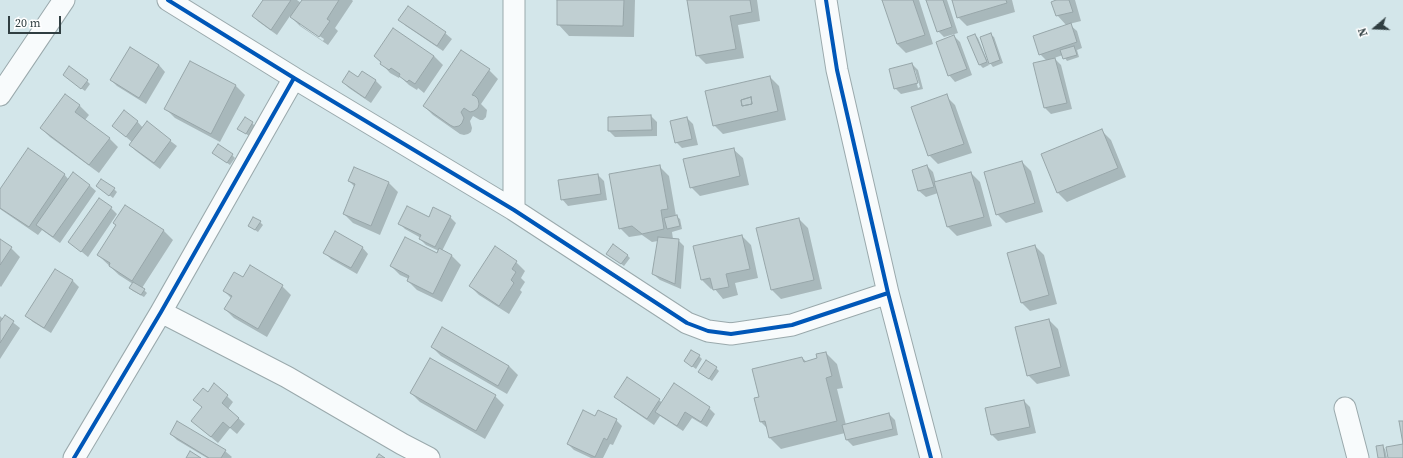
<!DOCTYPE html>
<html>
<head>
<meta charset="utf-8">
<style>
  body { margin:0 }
  #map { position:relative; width:1403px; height:458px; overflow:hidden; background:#d3e6ea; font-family:"Source Serif 4",serif }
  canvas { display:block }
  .north { position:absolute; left:1355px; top:8px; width:40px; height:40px; -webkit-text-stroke:3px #fff; paint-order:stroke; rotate:251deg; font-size:11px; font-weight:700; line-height:16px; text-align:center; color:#303e41 }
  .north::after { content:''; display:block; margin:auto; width:14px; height:18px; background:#303e41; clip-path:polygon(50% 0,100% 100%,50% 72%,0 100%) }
  .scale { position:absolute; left:8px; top:16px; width:53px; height:18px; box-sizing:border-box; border:2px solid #303e41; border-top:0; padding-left:5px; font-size:12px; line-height:14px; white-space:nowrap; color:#303e41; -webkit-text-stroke:3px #fff; paint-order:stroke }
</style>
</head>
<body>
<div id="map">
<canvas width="1403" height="458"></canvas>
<div class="north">N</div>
<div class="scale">20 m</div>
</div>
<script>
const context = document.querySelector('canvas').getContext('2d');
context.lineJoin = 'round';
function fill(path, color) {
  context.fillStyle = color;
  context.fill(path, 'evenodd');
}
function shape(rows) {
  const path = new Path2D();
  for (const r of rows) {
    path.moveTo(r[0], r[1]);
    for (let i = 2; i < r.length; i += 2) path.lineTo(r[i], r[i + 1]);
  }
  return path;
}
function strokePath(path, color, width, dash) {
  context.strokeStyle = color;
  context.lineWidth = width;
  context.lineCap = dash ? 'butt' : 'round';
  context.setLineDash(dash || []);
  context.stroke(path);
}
const shadow = shape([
  [264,0,297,0,301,3,303,0,352,0,353,1,335,28,338,31,328,45,300,26,290,16,277,35,259,22,253,16],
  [300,23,324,39,323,41,300,25],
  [558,0,635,0,634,37,569,36,558,24],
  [688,0,757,0,760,21,738,25,744,58,706,64,697,55],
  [883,0,919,0,933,44,906,53,897,44],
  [927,0,947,0,958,33,944,37,938,31],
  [953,0,1012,0,1015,12,967,26,958,17],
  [1058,0,1075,0,1081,21,1069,24,1077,31,1082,48,1077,50,1079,57,1067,61,1063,55,1054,58,1061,65,1072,109,1051,114,1045,108,1047,61,1040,54,1067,26,1057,15],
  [400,20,445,33,452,39,443,51,406,26],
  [975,35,978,38,989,65,983,68,980,65,968,38],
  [991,35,994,37,1003,63,993,67,990,63],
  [954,36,960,42,972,75,955,82,949,75],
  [375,56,434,56,443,65,424,93,418,88,417,90,409,85,400,76,399,78,390,73],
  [190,62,236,86,245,95,220,142,175,118,166,109],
  [912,64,918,70,923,89,901,94,895,88],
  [913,70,915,70,920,87,918,88],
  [159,65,165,72,146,104,117,86,111,80],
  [489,70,498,79,481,104,487,110,486,117,483,120,480,120,473,116,470,121,472,128,471,132,468,134,464,135,460,134,433,115,424,106],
  [363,72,376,81,382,87,371,103,349,88,343,82,359,78],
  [770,77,779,86,786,120,723,134,714,125],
  [67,78,87,81,90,84,85,91],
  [65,95,80,106,89,115,85,120,109,138,118,147,99,173,50,137,41,128],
  [946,96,955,105,972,153,938,164,929,155],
  [651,116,657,122,657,136,615,137,609,131],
  [687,118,693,124,698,145,682,148,676,142],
  [137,121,143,128,147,123,177,146,160,169,136,151,130,145,132,142,113,126],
  [252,123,255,126,249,136,242,131],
  [1102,131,1111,140,1126,177,1067,202,1058,193,1043,155],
  [733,149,743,158,749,185,700,196,691,187],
  [216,155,232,155,235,158,230,165],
  [1022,162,1031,171,1043,212,1006,223,997,214],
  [927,166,933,172,936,183,971,173,980,182,992,226,957,236,948,227,938,193,926,197,919,191,913,171],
  [660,167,669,176,676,216,680,219,682,229,672,232,673,239,678,240,684,246,681,289,660,280,653,274,658,241,652,242,642,235,629,237,620,228],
  [354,169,389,183,398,192,380,235,353,223,344,214,355,187,349,181],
  [64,174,69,180,89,185,96,191,60,243,42,230,38,235,0,209,0,191],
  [598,175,604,181,607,200,568,206,562,199],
  [99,187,114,189,117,192,113,198],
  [125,206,164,231,173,240,142,288,147,293,144,297,133,291,130,288,133,284,119,275,98,255,117,226],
  [111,208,117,214,88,257,70,242],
  [450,217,456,223,442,251,452,256,461,265,442,302,417,290,408,281,409,279,400,275,391,266,437,254,439,251,426,245,420,239,421,238,405,229,399,223,429,218],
  [799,219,808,228,822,289,781,299,772,290,757,228],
  [260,222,263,225,258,232,249,226],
  [742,236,751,245,758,278,735,283,738,295,723,299,714,288,711,289,702,280],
  [0,241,11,248,20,257,1,287,0,286],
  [1035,246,1044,255,1057,304,1030,311,1021,302],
  [362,247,368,254,357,274,331,259,324,252],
  [627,255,630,258,624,266,610,256],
  [516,262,525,271,521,278,525,282,520,290,522,292,509,314,479,295,470,286],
  [55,270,73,281,79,287,51,333,33,322,27,316],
  [243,279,282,286,291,295,267,337,234,318,225,309,232,299,224,291],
  [0,316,3,319,5,316,20,328,0,359],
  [1049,320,1058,329,1070,376,1037,384,1028,375],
  [443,328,509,366,518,375,507,394,441,356,432,347],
  [826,353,837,364,843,388,837,389,846,425,889,414,895,420,898,435,853,446,847,440,845,433,781,449,770,438,767,428,761,422,756,399,760,398,802,358,807,362,819,359],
  [699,356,702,359,696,369,685,361],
  [716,368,719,371,712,381,699,372],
  [627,379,663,403,709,408,715,414,707,427,692,418,683,431,660,416,654,425,622,403,616,397],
  [208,393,227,396,233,402,228,409,245,424,237,434,230,428,218,443,199,427],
  [411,393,495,396,504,405,485,439,420,402],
  [1024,401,1030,407,1036,433,998,441,992,435,986,409],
  [596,418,616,420,622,426,613,445,610,444,603,458,591,458,574,450,568,444],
  [171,434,225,451,232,457,231,458,207,458,177,440],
  [1382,446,1385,449,1387,458,1379,458]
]);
const building = shape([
  [263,0,291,0,271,30,252,16,263,0],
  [302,0,339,0,327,19,330,21,319,37,290,17,302,0],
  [557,0,624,0,623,26,557,25,557,0],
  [687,0,750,0,752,12,730,16,736,49,696,56,687,0],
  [882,0,913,0,925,35,897,44,882,0],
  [926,0,943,0,952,27,937,32,926,0],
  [952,0,1006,0,1007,3,957,18,952,0],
  [1056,0,1069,0,1073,12,1056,16,1051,2,1056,0],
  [408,6,446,32,437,46,398,20,408,6],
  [1071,23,1077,42,1039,55,1033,36,1071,23],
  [393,28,434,56,415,84,409,80,407,82,399,76,400,74,391,68,389,70,380,64,381,62,374,56,393,28],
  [991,33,1000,60,989,64,980,37,991,33],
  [975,34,987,62,979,65,967,37,975,34],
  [954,35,967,69,948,76,936,42,954,35],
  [1074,46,1077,55,1063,59,1060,50,1074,46],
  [130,47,159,65,139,98,110,80,130,47],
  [461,50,490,69,472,95,475,96,478,99,479,104,478,108,474,111,470,112,464,108,461,112,464,118,462,123,459,126,454,127,450,125,423,106,461,50],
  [1055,58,1067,103,1044,108,1033,63,1055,58],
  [190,61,236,85,211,134,164,109,190,61],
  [912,63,918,83,894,89,889,69,912,63],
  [69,66,88,80,81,89,63,75,69,66],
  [349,71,358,77,362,71,376,80,365,98,342,82,349,71],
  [770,76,778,111,713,126,705,91,770,76],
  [751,97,752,104,742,106,741,100,751,97],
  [65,94,80,105,75,112,110,138,89,165,40,128,65,94],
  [947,94,964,144,928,156,911,107,947,94],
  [751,97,752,104,742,106,741,100,751,97],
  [124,110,138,121,126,137,112,126,124,110],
  [651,115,652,130,608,131,608,117,651,115],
  [245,117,253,122,246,134,237,129,245,117],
  [687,117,692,139,675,143,670,121,687,117],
  [147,121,171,140,154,163,129,145,147,121],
  [1102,129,1118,168,1057,193,1041,154,1102,129],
  [218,144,233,154,227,163,212,153,218,144],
  [28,148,65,174,29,227,0,208,0,189,28,148],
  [734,148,740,176,690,188,683,159,734,148],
  [1022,161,1035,203,996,215,984,172,1022,161],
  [660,165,668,209,661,210,664,229,642,234,632,226,619,229,609,174,660,165],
  [927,165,934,187,918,191,912,170,927,165],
  [354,167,389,182,371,226,343,214,355,184,348,181,354,167],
  [73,172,90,185,53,237,36,225,73,172],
  [971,172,984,217,947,227,934,182,971,172],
  [598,174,601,194,561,200,558,180,598,174],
  [101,179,115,188,109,196,96,186,101,179],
  [99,198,112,207,81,252,68,242,99,198],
  [125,205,164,230,132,281,109,266,110,263,97,255,116,225,113,223,125,205],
  [407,206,429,217,433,207,451,216,435,247,419,239,421,235,398,224,407,206],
  [677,215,680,226,667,229,664,218,677,215],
  [253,217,261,221,255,230,248,226,253,217],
  [799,218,814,280,771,290,756,228,799,218],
  [335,231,363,247,351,268,323,253,335,231],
  [742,235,750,269,726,274,729,287,713,290,710,278,701,280,693,246,742,235],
  [405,237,437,253,439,248,452,255,433,294,407,281,409,276,390,266,405,237],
  [658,237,679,239,675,284,652,274,658,237],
  [0,239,12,247,0,265,0,239],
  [613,244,628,255,621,264,606,254,613,244],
  [1035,245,1049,295,1021,303,1007,253,1035,245],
  [495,246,517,261,512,269,516,272,511,280,514,283,499,306,469,286,495,246],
  [250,265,283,285,258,329,224,309,232,296,223,291,234,272,243,277,250,265],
  [55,269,73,280,44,328,25,316,55,269],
  [133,282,145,289,141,295,129,288,133,282],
  [5,315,14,321,0,343,0,322,5,315],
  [1049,319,1061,367,1027,376,1015,327,1049,319],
  [442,327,509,366,498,386,431,347,442,327],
  [691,350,700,355,692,367,684,361,691,350],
  [826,352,832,376,826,378,837,421,769,438,765,421,760,422,754,398,759,397,752,369,802,357,804,362,817,358,816,354,826,352],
  [430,358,496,395,476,431,410,393,430,358],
  [706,360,717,367,709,379,698,372,706,360],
  [627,377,660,399,647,419,614,397,627,377],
  [214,383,228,395,222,403,239,418,230,428,223,422,211,437,191,421,202,407,193,400,203,388,208,392,214,383],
  [674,383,710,407,701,422,685,412,677,426,655,412,674,383],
  [1024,400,1030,427,991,435,985,408,1024,400],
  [583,410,595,416,598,410,617,419,607,440,604,438,595,457,567,444,583,410],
  [889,413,893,429,846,440,842,425,889,413],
  [177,421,226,450,221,458,209,458,170,434,177,421],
  [1399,421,1403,421,1403,458,1388,458,1386,447,1403,444,1399,421],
  [1383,445,1385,458,1378,458,1376,446,1383,445],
  [190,451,201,458,186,458,190,451],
  [379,454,385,458,376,458,379,454]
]);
const street = shape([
  [514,0,514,210],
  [826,0,837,70,888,293,931,458],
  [294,78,514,210,687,323,708,331,731,334,792,325,888,293],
  [0,95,64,0],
  [161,312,287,377,402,444,429,458],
  [1345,408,1358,458],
  [74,458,161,312,294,78,168,0]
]);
const cycleway = shape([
  [826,0,837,70,888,293,931,458],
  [294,78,514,210,687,323,708,331,731,334,792,325,888,293],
  [74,458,161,312,294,78,168,0]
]);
fill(shadow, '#0003');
fill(building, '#c0cfd2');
strokePath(building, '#97a6a9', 1);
strokePath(street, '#9aa9ac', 23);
strokePath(street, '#f8fbfc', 21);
strokePath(cycleway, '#0057b8', 4);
</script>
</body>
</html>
